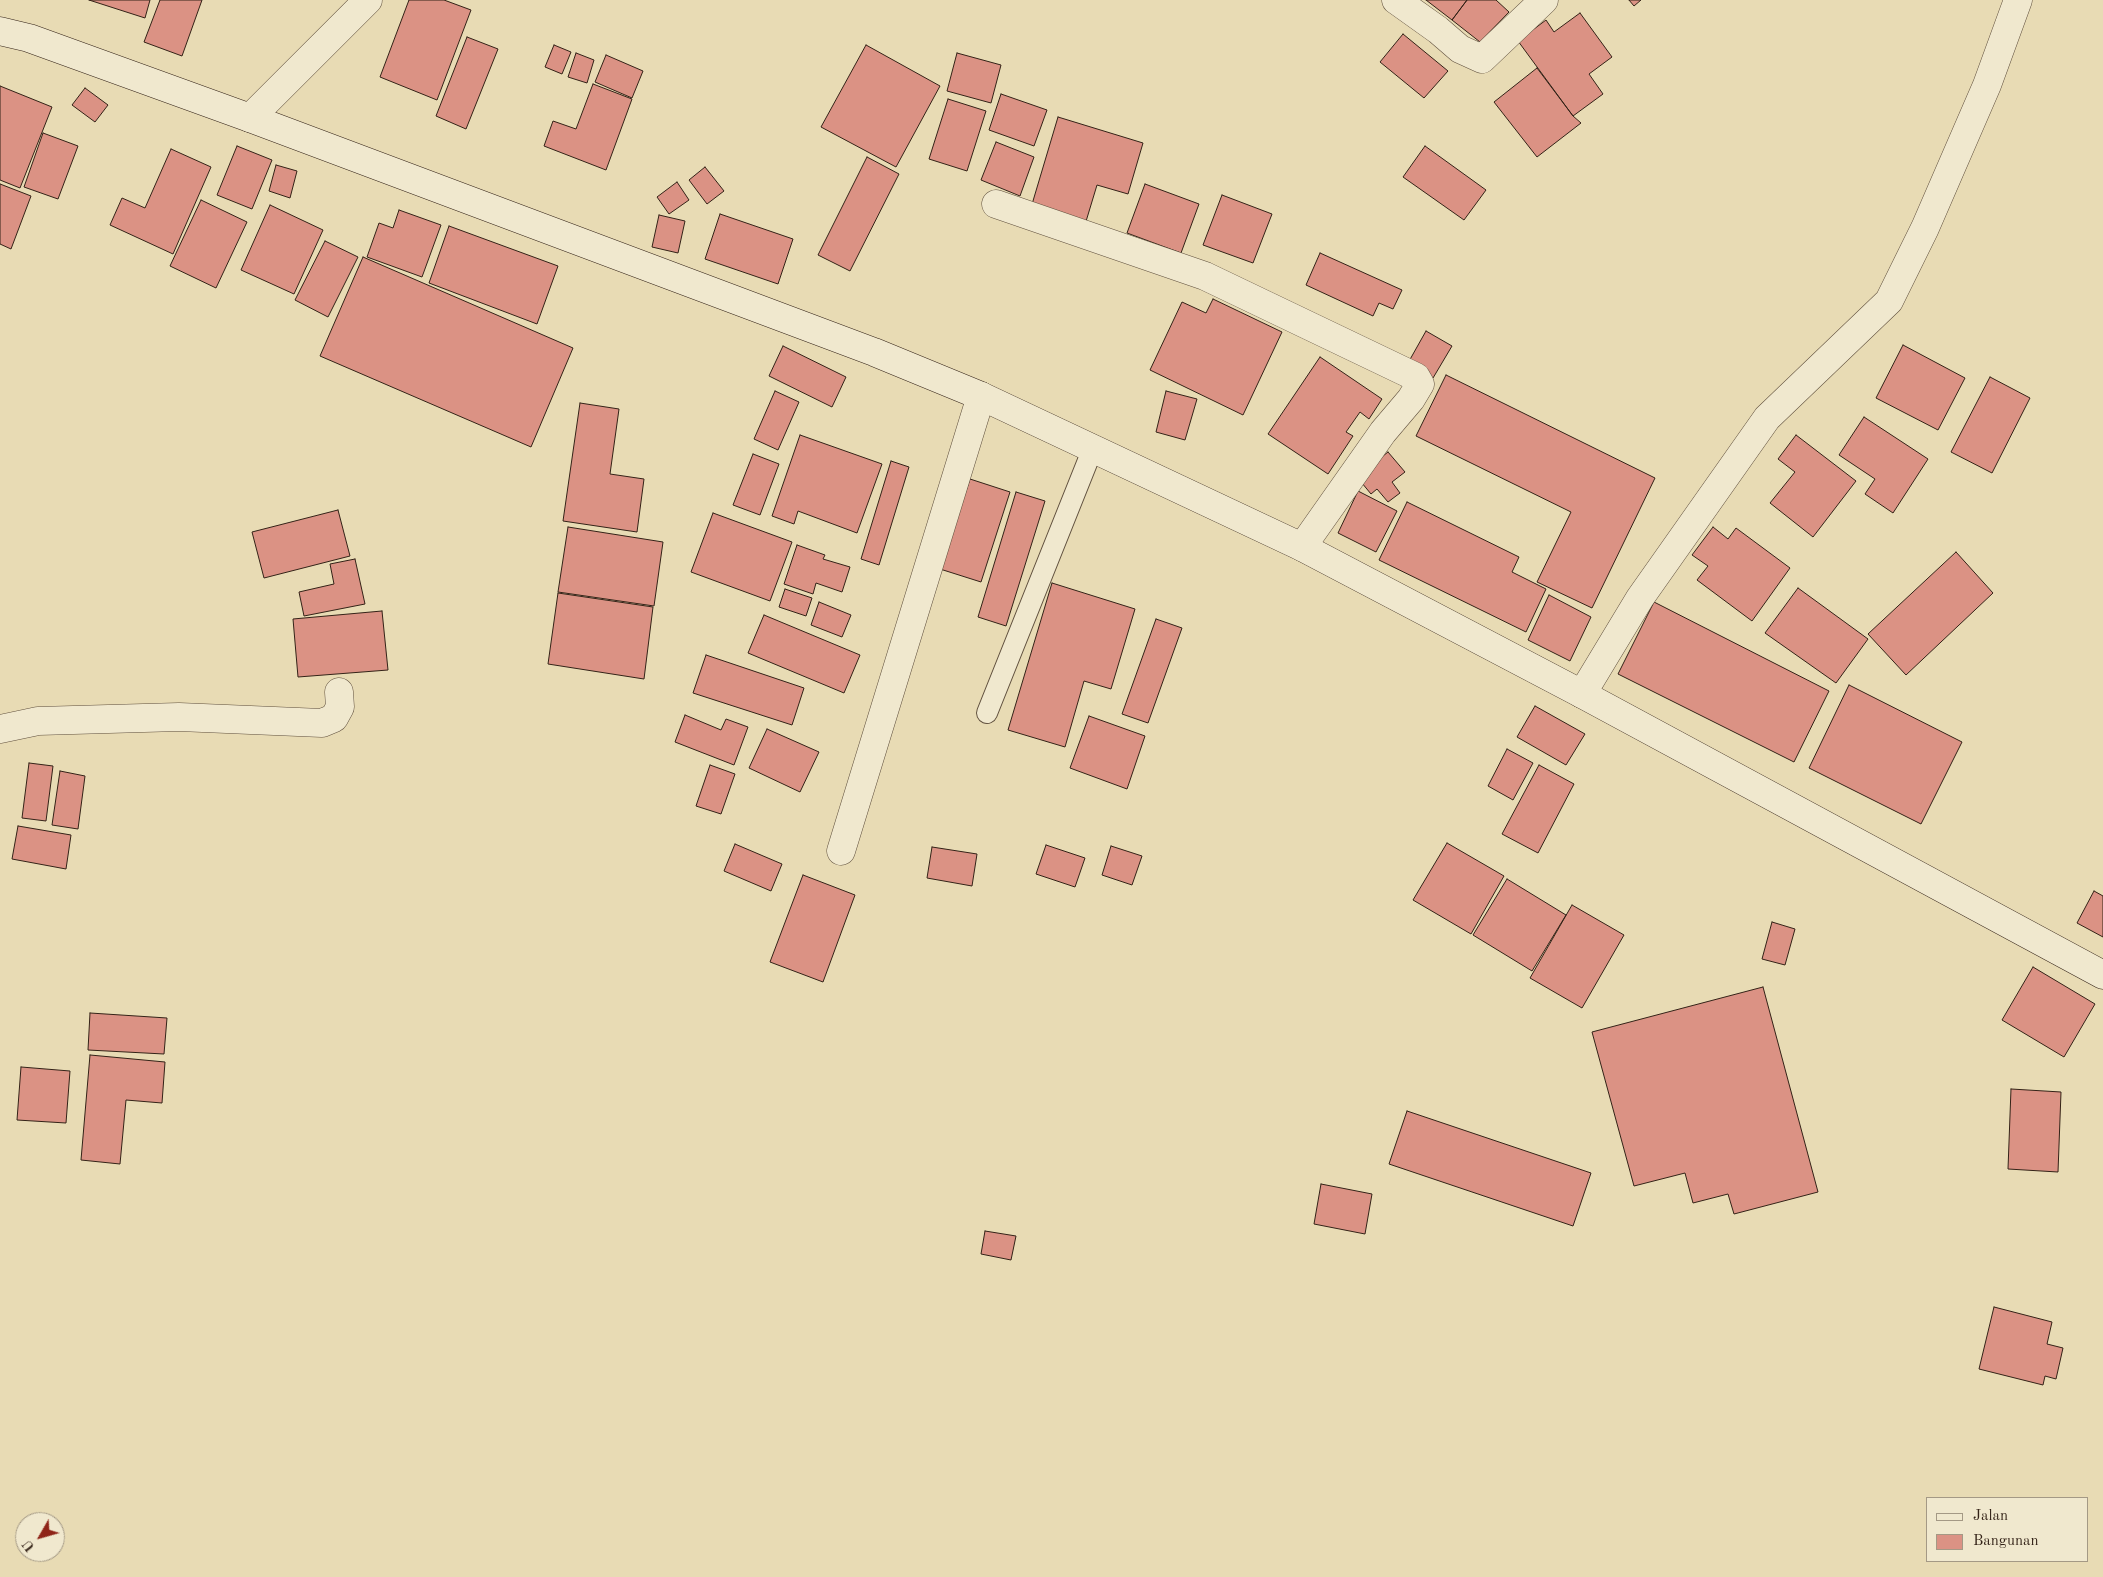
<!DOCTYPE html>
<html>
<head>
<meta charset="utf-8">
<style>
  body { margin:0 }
  #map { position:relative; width:2103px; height:1577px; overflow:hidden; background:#e8dbb4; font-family:"Old Standard TT",serif }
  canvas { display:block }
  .legend { position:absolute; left:1926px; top:1497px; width:162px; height:65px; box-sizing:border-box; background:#f0e8ce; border:1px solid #a49985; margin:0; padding:6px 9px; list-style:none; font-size:15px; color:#332217 }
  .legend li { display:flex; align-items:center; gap:10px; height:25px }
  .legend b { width:25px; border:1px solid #a49985 }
  .north { position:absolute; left:15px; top:1512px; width:50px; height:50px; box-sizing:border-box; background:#f0e8ce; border:1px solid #a49985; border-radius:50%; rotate:232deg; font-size:14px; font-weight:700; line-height:20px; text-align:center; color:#332217 }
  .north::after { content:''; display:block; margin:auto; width:18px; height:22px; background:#8f2418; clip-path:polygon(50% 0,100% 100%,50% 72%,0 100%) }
</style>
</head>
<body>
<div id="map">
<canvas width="2103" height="1577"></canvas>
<ul class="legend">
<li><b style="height:6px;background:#f0e8ce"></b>Jalan</li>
<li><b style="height:14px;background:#db9284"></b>Bangunan</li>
</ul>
<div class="north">U</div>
</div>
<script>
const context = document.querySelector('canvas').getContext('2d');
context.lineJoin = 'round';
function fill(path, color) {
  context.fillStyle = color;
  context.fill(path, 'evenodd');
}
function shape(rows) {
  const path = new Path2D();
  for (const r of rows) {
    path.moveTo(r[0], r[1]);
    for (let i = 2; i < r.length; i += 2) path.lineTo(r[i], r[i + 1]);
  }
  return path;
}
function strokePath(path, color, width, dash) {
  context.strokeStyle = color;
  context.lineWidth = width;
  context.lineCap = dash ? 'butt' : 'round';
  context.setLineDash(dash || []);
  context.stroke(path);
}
const building = shape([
  [89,0,150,0,145,18,89,0],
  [160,0,202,0,182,56,144,42,160,0],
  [409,0,444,0,471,10,437,100,380,77,409,0],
  [1426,0,1467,0,1452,20,1426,0],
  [1467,0,1496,0,1509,12,1480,42,1452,20,1467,0],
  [1629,0,1641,0,1634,6,1629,0],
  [1580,13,1612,57,1589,74,1603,94,1573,116,1518,41,1546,20,1554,32,1580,13],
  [1403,34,1448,71,1424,98,1380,62,1403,34],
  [467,37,498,49,466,129,436,116,467,37],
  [554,45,571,52,562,74,545,67,554,45],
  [866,45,940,86,896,167,821,127,866,45],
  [576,53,594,60,587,83,568,77,576,53],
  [957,53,1001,65,991,103,947,91,957,53],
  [606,55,643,71,632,98,595,82,606,55],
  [1537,68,1573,116,1581,123,1537,157,1494,102,1537,68],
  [593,84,632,99,606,170,544,146,553,121,576,129,593,84],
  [0,86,52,107,20,188,0,180,0,86],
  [85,88,108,105,95,122,72,105,85,88],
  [1001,94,1047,110,1034,146,989,130,1001,94],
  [948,99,986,111,967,171,929,159,948,99],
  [1058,117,1143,143,1128,194,1097,185,1084,228,1030,211,1058,117],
  [43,133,78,146,58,199,24,187,43,133],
  [996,142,1034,157,1020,196,981,180,996,142],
  [237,146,272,160,252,209,217,195,237,146],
  [1425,146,1486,190,1464,220,1403,177,1425,146],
  [171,149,211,167,173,254,110,225,122,198,145,208,171,149],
  [867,157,899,174,850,271,818,255,867,157],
  [276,165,297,171,290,198,269,191,276,165],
  [705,167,724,191,707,204,689,180,705,167],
  [677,182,689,200,669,214,657,197,677,182],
  [0,184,31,196,11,249,0,244,0,184],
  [1145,184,1199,204,1181,253,1127,233,1145,184],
  [1222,195,1272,214,1253,263,1203,245,1222,195],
  [201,200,247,222,216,288,170,266,201,200],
  [270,205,323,230,294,294,241,270,270,205],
  [399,210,441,225,422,277,367,257,379,223,393,228,399,210],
  [720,214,793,239,778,284,705,259,720,214],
  [659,215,685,221,678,253,652,247,659,215],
  [449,226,558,266,537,324,429,283,449,226],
  [325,241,358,257,328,317,295,300,325,241],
  [1320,253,1402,290,1393,309,1379,303,1373,316,1306,285,1320,253],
  [363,257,573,348,531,447,320,356,363,257],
  [1213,299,1282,332,1243,415,1150,370,1182,302,1206,313,1213,299],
  [1426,331,1452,346,1433,378,1408,363,1426,331],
  [1903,345,1965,378,1938,430,1876,398,1903,345],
  [783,346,846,377,832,407,769,376,783,346],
  [1320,357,1382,399,1369,419,1360,412,1346,432,1353,436,1328,474,1268,434,1320,357],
  [1446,375,1655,478,1592,608,1537,582,1571,512,1416,436,1446,375],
  [1990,377,2030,398,1992,473,1951,452,1990,377],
  [775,391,799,402,778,450,754,439,775,391],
  [1166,391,1197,399,1185,440,1156,432,1166,391],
  [580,403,619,409,610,474,644,479,637,532,563,521,580,403],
  [1864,417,1928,459,1893,513,1865,494,1875,479,1839,455,1864,417],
  [800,435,882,464,857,533,798,511,794,524,772,516,800,435],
  [1796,435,1856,481,1813,537,1770,503,1795,472,1778,459,1796,435],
  [1388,452,1405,472,1392,482,1400,493,1388,502,1377,489,1371,494,1357,477,1388,452],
  [753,454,779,464,760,515,733,505,753,454],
  [891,461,909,467,879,565,861,559,891,461],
  [970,479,1010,492,981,582,940,569,970,479],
  [1358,491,1397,511,1376,552,1338,533,1358,491],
  [1016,492,1045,501,1006,626,978,617,1016,492],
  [1407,502,1519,557,1512,572,1546,589,1526,632,1379,560,1407,502],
  [338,510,350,556,264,578,252,532,338,510],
  [713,513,792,542,770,601,691,572,713,513],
  [568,527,663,542,654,606,558,592,568,527],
  [1713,527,1728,539,1736,528,1790,568,1752,621,1697,580,1708,566,1692,555,1713,527],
  [797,545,825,555,823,559,850,567,842,592,816,583,813,594,784,584,797,545],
  [1956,552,1993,593,1906,675,1868,634,1956,552],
  [355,559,365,604,304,616,299,592,334,584,330,564,355,559],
  [1052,583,1135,609,1111,689,1084,681,1065,747,1008,730,1052,583],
  [1798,588,1868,639,1836,683,1765,633,1798,588],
  [785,589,812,598,806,616,779,607,785,589],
  [558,593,653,607,644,679,548,664,558,593],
  [1549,595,1591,617,1570,661,1528,640,1549,595],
  [819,602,851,615,842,637,811,625,819,602],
  [1654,602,1829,691,1794,762,1618,674,1654,602],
  [382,611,388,670,298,677,293,619,382,611],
  [764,615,860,655,844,693,748,653,764,615],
  [1156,619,1182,628,1148,723,1122,714,1156,619],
  [706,655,804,688,792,725,693,693,706,655],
  [1849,685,1962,742,1921,824,1809,768,1849,685],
  [1535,706,1585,734,1566,765,1517,737,1535,706],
  [685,715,721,730,726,719,748,727,734,765,675,742,685,715],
  [1089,716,1145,736,1127,789,1070,768,1089,716],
  [767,729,819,752,800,792,749,768,767,729],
  [1507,749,1533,763,1513,800,1488,786,1507,749],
  [29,763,53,766,46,821,22,818,29,763],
  [710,765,735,774,721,814,696,806,710,765],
  [1539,765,1574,784,1538,853,1502,834,1539,765],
  [60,771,85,776,78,829,52,825,60,771],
  [18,826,71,835,66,869,12,859,18,826],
  [1447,843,1504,876,1471,934,1413,900,1447,843],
  [735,844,782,864,771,891,724,871,735,844],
  [1046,845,1085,858,1075,887,1036,874,1046,845],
  [1111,846,1142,856,1132,885,1102,875,1111,846],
  [932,847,977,854,972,886,927,878,932,847],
  [803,875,855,895,823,982,770,962,803,875],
  [1507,879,1566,915,1532,971,1473,935,1507,879],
  [2094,891,2103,896,2103,937,2077,923,2094,891],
  [1572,905,1624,935,1582,1008,1530,978,1572,905],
  [1772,922,1795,929,1785,965,1762,959,1772,922],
  [2033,967,2095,1004,2064,1057,2002,1020,2033,967],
  [1763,987,1818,1192,1734,1214,1728,1194,1693,1203,1685,1173,1634,1186,1592,1032,1763,987],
  [90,1013,167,1018,164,1054,88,1050,90,1013],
  [90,1055,165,1062,162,1103,126,1100,120,1164,81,1160,90,1055],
  [21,1067,70,1071,66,1123,17,1120,21,1067],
  [2011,1089,2061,1092,2058,1172,2008,1169,2011,1089],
  [1407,1111,1591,1173,1573,1226,1389,1164,1407,1111],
  [1321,1184,1372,1194,1365,1234,1314,1224,1321,1184],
  [985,1231,1016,1236,1011,1260,981,1254,985,1231],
  [1994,1307,2052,1322,2047,1344,2063,1348,2056,1379,2045,1376,2043,1385,1979,1369,1994,1307]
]);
const lane = shape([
  [987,713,1093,448]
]);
const street = shape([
  [1396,0,1438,30,1460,49,1482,59,1544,0],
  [250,118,368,0],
  [996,204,1205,276,1416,377,1420,384,1411,399,1383,432,1302,547],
  [1582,694,1640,598,1767,418,1889,301,1925,228,1987,85,2018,0],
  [0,729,38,721,179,717,322,723,334,718,340,707,339,692],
  [841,851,981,396]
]);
const secondary = shape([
  [0,31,29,38,250,118,874,352,981,396,1302,547,1582,694,2103,975]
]);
fill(building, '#db9284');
strokePath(building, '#332217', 1);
strokePath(lane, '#60503e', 22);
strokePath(street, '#60503e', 29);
strokePath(secondary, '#332217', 29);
strokePath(lane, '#f0e8ce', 20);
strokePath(street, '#f0e8ce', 28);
strokePath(secondary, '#f0e8ce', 28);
</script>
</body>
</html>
